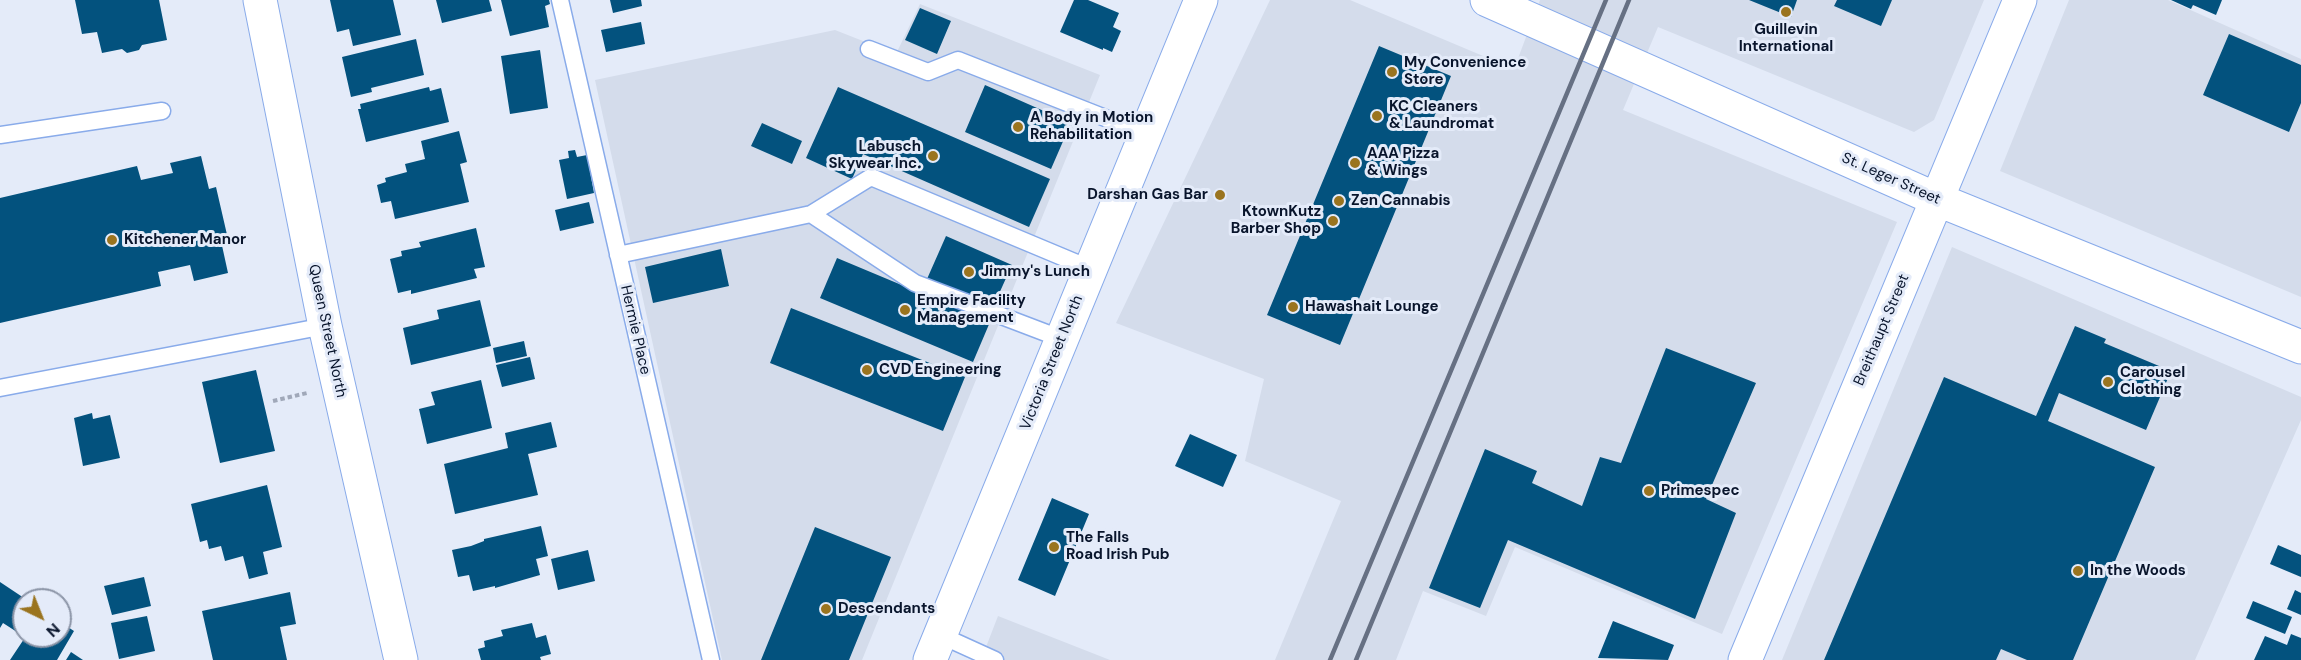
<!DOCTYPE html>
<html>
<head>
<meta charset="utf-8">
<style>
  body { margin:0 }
  #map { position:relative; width:2301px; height:660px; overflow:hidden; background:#e4ebf9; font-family:"DM Sans",sans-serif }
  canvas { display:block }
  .north { position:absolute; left:12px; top:588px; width:60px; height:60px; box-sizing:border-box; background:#e4ebf9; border:2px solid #8c95a7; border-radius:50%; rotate:137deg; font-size:16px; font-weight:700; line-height:24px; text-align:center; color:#09152c }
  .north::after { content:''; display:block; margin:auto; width:21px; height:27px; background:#9a741f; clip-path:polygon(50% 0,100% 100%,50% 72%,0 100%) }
</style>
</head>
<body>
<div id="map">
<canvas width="2301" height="660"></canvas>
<div class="north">N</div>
</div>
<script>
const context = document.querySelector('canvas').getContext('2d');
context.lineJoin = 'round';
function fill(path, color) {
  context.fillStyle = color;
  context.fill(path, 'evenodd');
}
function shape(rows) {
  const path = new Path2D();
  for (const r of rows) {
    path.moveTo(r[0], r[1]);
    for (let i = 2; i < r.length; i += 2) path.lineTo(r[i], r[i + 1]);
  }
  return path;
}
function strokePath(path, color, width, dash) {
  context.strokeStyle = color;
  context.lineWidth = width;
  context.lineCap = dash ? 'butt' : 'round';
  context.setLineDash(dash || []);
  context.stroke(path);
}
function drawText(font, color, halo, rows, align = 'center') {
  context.font = font + ' "DM Sans",sans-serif';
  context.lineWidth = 6;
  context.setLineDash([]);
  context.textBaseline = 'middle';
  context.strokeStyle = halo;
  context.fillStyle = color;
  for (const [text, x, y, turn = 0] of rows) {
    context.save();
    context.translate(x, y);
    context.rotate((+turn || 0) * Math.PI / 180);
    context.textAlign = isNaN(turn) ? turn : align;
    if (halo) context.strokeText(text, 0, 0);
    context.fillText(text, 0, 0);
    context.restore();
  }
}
const built = shape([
  [1270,0,1350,0,1514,69,1540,0,1984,0,1934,120,1914,132,1658,27,1623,110,1897,222,1722,634,1515,547,1486,616,1423,591,1396,660,1275,660,1341,501,1245,461,1264,379,1116,323],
  [2069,0,2168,0,2301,59,2301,297,2000,171],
  [920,4,1100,75,862,660,722,660,595,80,835,30,896,54],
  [1952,247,2301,397,2301,420,2195,660,1782,660],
  [998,616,1110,660,981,660]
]);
const building = shape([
  [75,0,159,0,167,40,142,45,139,50,127,53,122,49,102,53,97,32,82,34],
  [330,0,393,0,401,35,353,46,349,29,337,32],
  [436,0,489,0,492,11,442,23],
  [501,0,549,0,550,4,545,6,549,27,510,36],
  [610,0,641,0,642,6,613,13],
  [1074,0,1088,0,1119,13,1113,27,1121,31,1112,52,1103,48,1103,50,1060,32],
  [1749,0,1797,0,1791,17],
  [1837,0,1892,0,1881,26,1834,6],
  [2171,0,2222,0,2216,15,2193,5,2191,9],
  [920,8,951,21,937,54,905,40],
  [641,22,645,44,606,52,601,30],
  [2229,34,2301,65,2301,103,2289,132,2203,95],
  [416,39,424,75,371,88,372,92,351,97,342,57],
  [1379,46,1451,76,1340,345,1267,315],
  [540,50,548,108,510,114,501,56],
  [985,85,1071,123,1051,169,965,132],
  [429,87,430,91,441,88,449,122,366,142,358,109,361,109,360,104],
  [838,87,1050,179,1029,227,863,154,852,179,806,158],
  [762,123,802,141,792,164,751,146],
  [459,131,467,162,460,164,469,202,395,219,391,201,381,203,377,185,386,182,385,178,407,172,405,164,425,159,421,141],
  [575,150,577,157,587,155,594,193,567,199,559,160,569,158,568,151],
  [201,156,209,189,216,187,228,239,221,241,228,273,194,281,190,265,158,272,161,286,0,323,0,198,137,166,141,180,173,173,170,163],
  [589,202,594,223,560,231,555,210],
  [476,228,485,267,474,269,477,278,411,294,411,290,398,293,390,259,402,256,401,251,421,247,419,242],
  [946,236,1012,265,993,307,927,279],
  [721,249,729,286,653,303,645,267],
  [837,258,990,322,973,362,820,298],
  [480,300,491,346,411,365,403,328,439,319,437,310],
  [791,308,965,377,943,431,770,363],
  [2075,326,2106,339,2104,343,2171,371,2146,430,2059,393,2048,421,2155,467,2073,660,2027,660,2001,649,1996,660,1824,660,1944,377,2036,416],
  [524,341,527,356,496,363,493,348],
  [1666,348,1756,383,1706,499,1736,513,1695,619,1508,540,1480,608,1429,588,1485,449,1537,471,1532,483,1582,506,1600,457,1621,463],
  [530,357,535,379,502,387,496,365],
  [256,370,275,451,220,463,202,382],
  [481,380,492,428,427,444,419,409,435,405,431,392],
  [92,413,93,419,110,415,120,458,83,466,74,418],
  [551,422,557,447,528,454,538,495,455,514,444,464,508,448,505,433],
  [1190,434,1237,455,1223,487,1175,466],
  [267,485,282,547,263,552,268,574,249,579,243,556,225,561,221,546,209,549,207,540,200,542,191,504],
  [1052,498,1089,514,1055,596,1018,580],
  [541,526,548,556,536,559,540,575,495,588,495,586,473,591,469,575,458,577,452,550,471,546,484,541,484,539],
  [815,527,891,557,849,660,761,660],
  [2278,545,2301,555,2301,577,2270,564],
  [588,550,595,581,558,590,551,559],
  [144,577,151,606,112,615,104,586],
  [0,582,24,598,24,622,17,632,3,623,0,628],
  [2295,590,2301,593,2301,615,2287,609],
  [290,592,296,624,280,627,287,660,213,660,202,611],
  [2253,601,2292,617,2285,634,2246,618],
  [147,616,155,651,119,659,111,623],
  [1613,621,1674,645,1668,660,1598,658],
  [60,622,74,631,57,660,10,660,26,636,60,636],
  [532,623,536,638,546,635,551,654,540,657,541,660,481,660,478,649,485,647,484,641,503,636,501,630],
  [2291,634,2301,638,2301,660,2254,660,2265,636,2287,645],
  [71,652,83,660,66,660]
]);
const path = shape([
  [273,401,307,393]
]);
const service = shape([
  [560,0,711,660],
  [869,49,928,72,958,60,1146,134],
  [0,135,162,111],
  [811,214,915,283,1062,339],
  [618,255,811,214,871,177,1091,269],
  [0,388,325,326],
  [940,635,995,660]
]);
const minor = shape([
  [1487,0,1936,199,2301,347],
  [1745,660,2020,0]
]);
const tertiary = shape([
  [260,0,325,326,401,660]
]);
const secondary = shape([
  [930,660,1201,0]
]);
const rail = shape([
  [1330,660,1606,0],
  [1356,660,1629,0]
]);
const markers = [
  [1786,12,6,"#9a741f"],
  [1392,72,6,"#9a741f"],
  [1377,116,6,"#9a741f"],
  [1018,127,6,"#9a741f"],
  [933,156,6,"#9a741f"],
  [1355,163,6,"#9a741f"],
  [1220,195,6,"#9a741f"],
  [1339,201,6,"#9a741f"],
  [1333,221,6,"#9a741f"],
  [112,240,6,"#9a741f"],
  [969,272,6,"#9a741f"],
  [1293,307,6,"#9a741f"],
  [905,310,6,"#9a741f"],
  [867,370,6,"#9a741f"],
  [2108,382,6,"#9a741f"],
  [1649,491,6,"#9a741f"],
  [1054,547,6,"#9a741f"],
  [2078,571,6,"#9a741f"],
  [826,609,6,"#9a741f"]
];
const poiNames = [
  ["Guillevin",1786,30,"center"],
  ["International",1786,47,"center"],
  ["My Convenience",1404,63],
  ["Store",1404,80],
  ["KC Cleaners",1389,107],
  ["& Laundromat",1389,124],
  ["A Body in Motion",1030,118],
  ["Rehabilitation",1030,135],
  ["Labusch",921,147,"right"],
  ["Skywear Inc.",921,164,"right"],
  ["AAA Pizza",1367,154],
  ["& Wings",1367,171],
  ["Darshan Gas Bar",1208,195,"right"],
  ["Zen Cannabis",1351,201],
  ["KtownKutz",1321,212,"right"],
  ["Barber Shop",1321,229,"right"],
  ["Kitchener Manor",124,240],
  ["Jimmy's Lunch",981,272],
  ["Empire Facility",917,301],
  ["Management",917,318],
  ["Hawashait Lounge",1305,307],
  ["CVD Engineering",879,370],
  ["Carousel",2120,373],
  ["Clothing",2120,390],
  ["Primespec",1661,491],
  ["The Falls",1066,538],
  ["Road Irish Pub",1066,555],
  ["In the Woods",2090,571],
  ["Descendants",838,609]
];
const streetNames = [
  ["St. Leger Street",1891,179,24],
  ["Hermie Place",635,330,77],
  ["Breithaupt Street",1882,330,-67],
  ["Queen Street North",327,331,78],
  ["Victoria Street North",1052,363,-68]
];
fill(built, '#d4dceb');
fill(building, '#03527e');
strokePath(service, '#89abea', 19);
strokePath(minor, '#89abea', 35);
strokePath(tertiary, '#89abea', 35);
strokePath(secondary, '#89abea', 35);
strokePath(path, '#a0a8b9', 4, [4.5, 3]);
strokePath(service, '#fff', 16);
strokePath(minor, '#fff', 33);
strokePath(tertiary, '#fff', 33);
strokePath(secondary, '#fff', 33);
strokePath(rail, '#667083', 4.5);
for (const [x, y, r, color] of markers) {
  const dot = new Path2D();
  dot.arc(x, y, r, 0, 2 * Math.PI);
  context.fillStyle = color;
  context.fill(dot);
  strokePath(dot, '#e4ebf9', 2);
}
drawText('bold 15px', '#09152c', '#e4ebf9', poiNames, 'left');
drawText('15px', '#09152c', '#e4ebf9', streetNames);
</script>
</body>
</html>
